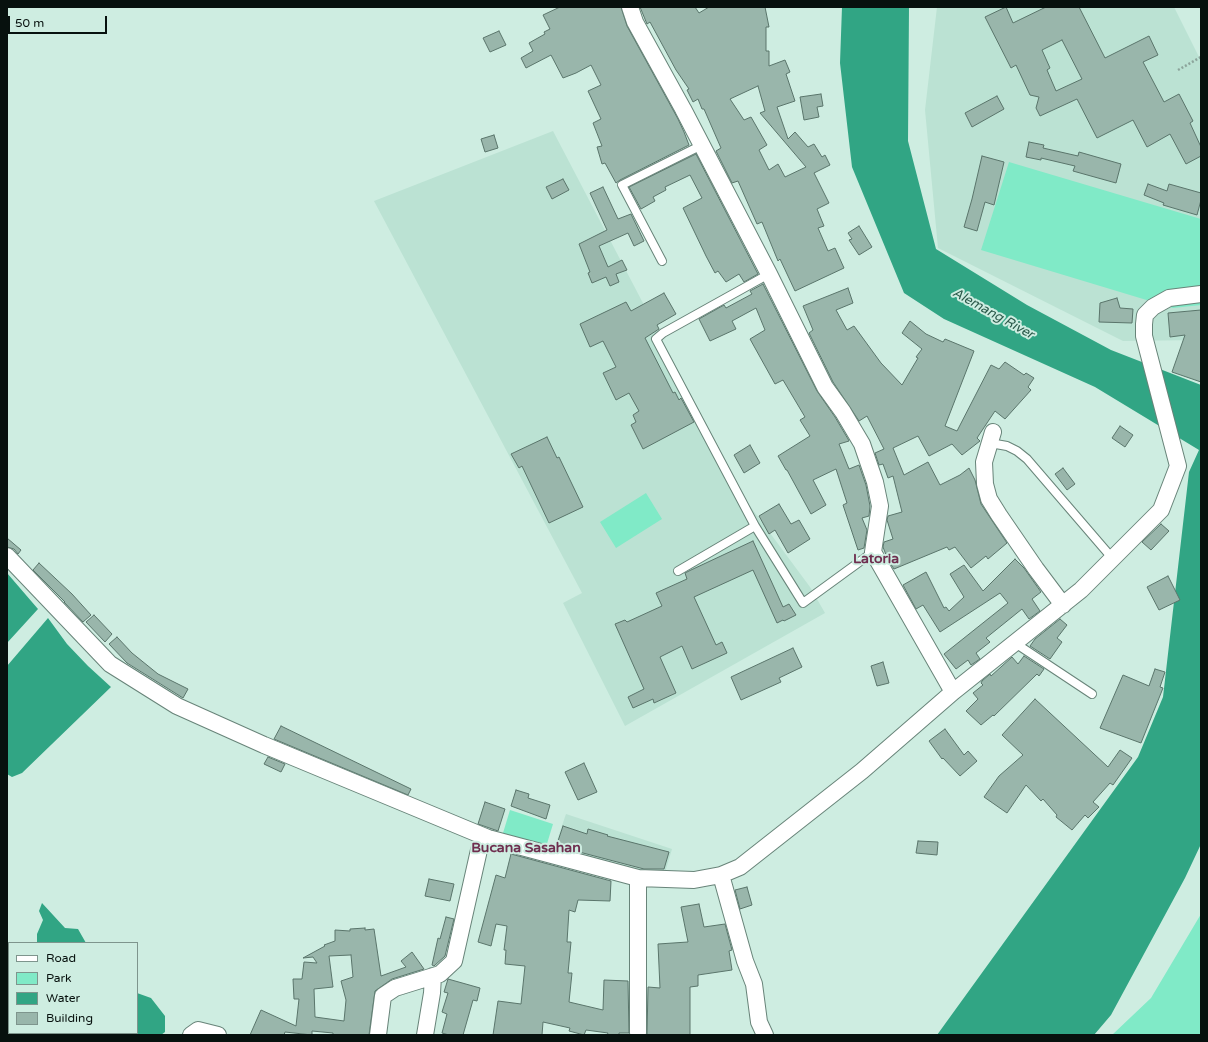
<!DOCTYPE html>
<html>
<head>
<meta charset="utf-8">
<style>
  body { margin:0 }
  #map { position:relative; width:1208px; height:1042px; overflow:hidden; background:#ceede1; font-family:"Varela Round",sans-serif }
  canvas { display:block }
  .frame { position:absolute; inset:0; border:8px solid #07110e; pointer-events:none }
  .legend { position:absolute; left:8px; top:942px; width:130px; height:92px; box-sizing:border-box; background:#ceede1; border:1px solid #7e958d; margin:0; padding:5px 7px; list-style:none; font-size:12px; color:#07110e }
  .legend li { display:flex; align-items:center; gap:8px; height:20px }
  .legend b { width:20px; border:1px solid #7e958d }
  .scale { position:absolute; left:8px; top:16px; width:99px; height:18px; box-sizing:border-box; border:2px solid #07110e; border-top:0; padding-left:5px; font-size:12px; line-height:14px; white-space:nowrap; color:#07110e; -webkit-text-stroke:3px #ceede1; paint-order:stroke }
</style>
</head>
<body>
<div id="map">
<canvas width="1208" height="1042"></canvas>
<div class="frame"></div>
<ul class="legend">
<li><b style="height:5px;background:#fff"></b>Road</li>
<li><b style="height:11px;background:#80eac7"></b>Park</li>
<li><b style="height:11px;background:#31a584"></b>Water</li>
<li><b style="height:11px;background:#99b6ab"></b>Building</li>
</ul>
<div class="scale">50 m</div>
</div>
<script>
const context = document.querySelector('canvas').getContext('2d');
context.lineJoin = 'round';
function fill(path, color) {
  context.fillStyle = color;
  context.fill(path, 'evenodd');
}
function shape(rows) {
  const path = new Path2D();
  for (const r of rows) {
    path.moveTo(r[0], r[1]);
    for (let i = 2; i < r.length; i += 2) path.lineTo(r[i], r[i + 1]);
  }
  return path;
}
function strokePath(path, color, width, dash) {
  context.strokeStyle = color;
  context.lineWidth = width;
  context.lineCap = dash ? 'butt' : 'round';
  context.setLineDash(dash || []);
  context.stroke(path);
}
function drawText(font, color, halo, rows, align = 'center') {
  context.font = font + ' "Varela Round",sans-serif';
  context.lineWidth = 4;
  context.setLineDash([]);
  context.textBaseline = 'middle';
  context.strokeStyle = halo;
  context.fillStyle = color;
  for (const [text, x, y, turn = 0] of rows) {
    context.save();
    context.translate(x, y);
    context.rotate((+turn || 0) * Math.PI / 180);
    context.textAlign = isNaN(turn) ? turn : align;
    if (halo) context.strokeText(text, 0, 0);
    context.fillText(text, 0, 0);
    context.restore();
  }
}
const built = shape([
  [937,7,1174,7,1201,61,1201,340,1123,341,938,248,925,110],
  [553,131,747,502,810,587,825,613,625,726,563,603,582,593,374,201],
  [566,814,672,849,664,876,554,849]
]);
const green = shape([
  [1009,162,1201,219,1201,305,1173,308,981,250],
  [646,493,662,519,616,548,600,522],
  [510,810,553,824,546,847,503,833],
  [1201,914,1201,1035,1112,1035,1151,998]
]);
const water = shape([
  [842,7,909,7,908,141,936,249,1027,305,1111,350,1201,385,1201,844,1185,878,1111,1015,1094,1035,937,1035,1138,757,1163,697,1189,472,1199,450,1095,387,944,319,904,293,852,167,840,63],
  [7,573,38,609,7,643],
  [48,618,67,644,88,666,111,687,22,773,12,777,7,774,7,666],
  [42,903,65,928,78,929,86,943,37,943,37,934,43,920,39,911],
  [137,993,151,998,165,1016,165,1032,161,1035,134,1035,132,1033,137,1033]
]);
const building = shape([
  [560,7,621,7,627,26,678,119,684,132,689,145,620,180,616,183,605,163,602,164,597,147,602,146,593,123,601,119,588,91,601,85,591,65,576,73,563,78,551,55,526,68,521,58,533,51,529,43,545,34,544,32,550,29,543,15,560,7],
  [640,7,695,7,699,13,709,7,765,7,769,27,766,27,766,51,769,51,769,66,785,60,790,72,786,74,795,101,777,107,788,139,795,132,808,147,814,144,822,157,825,155,830,165,814,173,829,203,817,209,824,226,818,228,828,251,835,248,844,268,795,291,780,259,778,261,762,222,757,224,738,181,732,183,716,151,721,148,704,109,702,109,698,99,693,102,687,90,689,89,676,70,650,22,647,24,640,7],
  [758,86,765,111,760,113,806,167,785,177,778,164,769,170,759,150,767,145,751,117,744,120,730,99,758,86],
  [1006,7,1013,23,1046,7,1079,7,1105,58,1149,36,1158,55,1143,62,1164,102,1179,94,1193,121,1190,123,1201,147,1201,156,1186,164,1170,134,1147,147,1133,120,1097,138,1077,99,1040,116,1036,108,1039,97,1030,95,1016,65,1011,68,985,17,1006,7],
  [1062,40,1082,79,1056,91,1047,70,1050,68,1042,50,1062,40],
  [499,31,506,45,490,52,483,38,499,31],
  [821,94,823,106,817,107,819,117,804,120,800,97,821,94],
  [997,96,1004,109,972,127,965,113,997,96],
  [494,135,498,148,485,152,481,139,494,135],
  [1029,142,1044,145,1043,148,1078,156,1079,152,1121,164,1116,183,1073,171,1075,166,1041,158,1041,160,1026,157,1029,142],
  [696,154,758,274,744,282,739,274,726,282,718,271,715,273,706,256,683,208,702,198,690,175,665,187,666,190,653,197,655,201,641,209,629,187,696,154],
  [982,156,1004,162,994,205,985,202,977,231,964,227,972,199,982,156],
  [563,179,569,190,552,199,546,187,563,179],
  [1148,184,1167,191,1169,184,1201,193,1201,200,1197,215,1163,205,1164,203,1144,195,1148,184],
  [603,187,618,219,631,214,644,241,634,246,628,233,599,246,608,267,622,260,627,270,616,274,619,282,610,286,606,277,592,283,588,273,590,272,579,244,607,230,590,193,603,187],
  [859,226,872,247,859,255,849,240,852,239,848,233,859,226],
  [763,284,817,391,835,417,848,439,849,441,839,444,849,469,859,465,866,485,870,506,869,516,862,518,867,530,864,548,858,550,843,505,847,503,836,469,813,480,826,505,811,514,787,470,786,470,778,456,810,436,800,420,805,417,783,380,775,384,750,339,765,330,756,308,732,321,736,329,710,341,699,319,724,305,726,308,752,294,750,291,763,284],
  [848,288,853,303,836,310,847,330,854,326,881,363,902,385,918,358,916,357,922,349,902,333,910,321,926,334,943,342,945,339,974,351,945,426,957,431,991,365,999,369,1005,362,1024,375,1026,373,1034,378,1028,387,1031,390,1005,419,995,411,977,438,980,441,962,455,952,444,929,456,918,436,893,448,904,475,928,462,940,485,960,475,969,468,975,480,981,504,1007,543,988,559,986,556,971,568,955,547,949,550,947,547,894,569,888,560,883,547,884,542,893,539,887,520,888,516,902,512,893,476,888,478,883,464,879,465,875,453,884,449,867,416,859,421,833,382,809,333,813,330,803,306,848,288],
  [664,293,676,314,657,325,659,329,645,338,673,393,675,392,679,400,681,398,694,422,643,449,631,425,636,422,633,415,639,411,629,393,616,400,603,373,616,367,603,341,590,347,580,324,626,302,631,311,664,293],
  [1117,298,1120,308,1133,309,1132,323,1099,322,1100,303,1117,298],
  [1201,310,1201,382,1172,372,1185,335,1170,337,1168,313,1201,310],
  [1120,426,1133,435,1125,447,1112,438,1120,426],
  [547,437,557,458,559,457,583,507,549,523,522,466,519,468,511,454,547,437],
  [750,445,760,463,744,473,734,455,750,445],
  [1063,468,1075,484,1067,490,1055,474,1063,468],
  [779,504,791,524,799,520,810,539,788,553,775,530,769,534,759,516,779,504],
  [1161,524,1169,531,1151,550,1142,542,1161,524],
  [7,538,21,550,18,554,14,549,7,547,7,538],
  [753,541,783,607,789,604,796,615,784,621,783,620,777,623,753,570,694,597,716,645,722,642,727,653,692,669,682,646,660,657,676,693,654,703,653,699,633,708,628,697,644,689,615,624,625,620,627,622,662,606,656,593,687,579,685,573,691,570,753,541],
  [1015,559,1024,568,1041,592,1032,599,1040,611,1029,619,1022,609,986,638,990,642,976,653,980,659,971,665,968,660,956,669,944,654,1008,603,1000,593,940,632,923,605,916,609,903,585,926,572,944,608,946,607,949,611,964,597,950,574,964,565,983,591,1015,559],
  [39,563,72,594,91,615,83,622,64,602,65,602,33,570,39,563],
  [1168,576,1180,600,1159,610,1147,587,1168,576],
  [94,615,112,634,105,642,86,622,94,615],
  [1060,619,1067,625,1057,638,1062,642,1050,659,1030,646,1035,639,1060,619],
  [117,637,132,653,158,674,188,689,183,698,127,663,109,644,117,637],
  [793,648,802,667,779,678,781,682,741,700,731,677,793,648],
  [1024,656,1044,669,1039,676,1037,674,994,716,993,715,981,725,966,711,978,699,973,693,983,685,981,683,982,681,990,674,991,676,1012,657,1018,664,1024,656],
  [883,662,889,683,877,686,871,666,883,662],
  [1155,669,1165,672,1160,687,1163,688,1141,743,1100,728,1123,675,1149,686,1155,669],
  [1035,699,1108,767,1120,750,1132,758,1113,785,1110,783,1093,802,1099,807,1088,818,1085,815,1072,830,1056,817,1057,815,1043,799,1041,801,1026,785,1007,813,984,797,999,776,1023,755,1002,735,1035,699],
  [281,726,411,789,408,795,274,739,281,726],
  [945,729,964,755,968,751,977,761,960,776,943,758,942,759,929,741,945,729],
  [268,757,285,764,281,772,264,764,268,757],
  [584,763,597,792,578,800,565,772,584,763],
  [516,790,529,794,528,798,550,805,546,819,511,806,516,790],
  [485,802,505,809,498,831,478,824,485,802],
  [563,826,587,834,588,829,608,835,607,836,669,852,664,869,644,869,564,848,565,846,557,844,563,826],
  [918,841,938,842,937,855,916,853,918,841],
  [511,854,611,881,610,901,578,900,575,912,569,910,567,942,571,942,568,973,572,973,569,1002,603,1010,604,980,628,981,629,1033,619,1033,619,1035,607,1035,608,1033,586,1030,584,1035,569,1031,570,1028,543,1022,542,1035,493,1035,498,1001,521,1004,525,966,505,964,506,950,504,950,507,926,496,924,491,946,478,942,496,875,505,878,511,854],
  [429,879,454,884,450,901,425,896,429,879],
  [747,887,752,905,740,909,735,890,747,887],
  [699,904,704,927,725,924,732,950,729,951,732,970,698,975,698,986,690,987,690,1035,647,1035,648,987,660,988,658,944,688,942,681,907,699,904],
  [446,917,454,919,445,956,434,966,432,965,438,938,440,939,446,917],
  [365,928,365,930,374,929,381,976,406,967,401,961,412,952,424,969,392,979,375,991,369,1035,333,1035,333,1033,312,1031,312,1035,285,1032,284,1035,250,1035,261,1010,296,1026,299,999,294,999,293,979,302,979,304,962,317,963,313,957,303,958,325,946,324,945,335,941,335,930,350,931,350,929,365,928],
  [351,955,353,977,341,981,346,1000,344,1021,315,1017,314,989,333,987,329,956,351,955],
  [448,979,480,988,477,1001,473,1000,463,1035,449,1035,442,1033,447,1014,442,1012,448,993,444,992,448,979]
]);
const path = shape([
  [1178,70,1201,57]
]);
const service = shape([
  [662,261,622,185,702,145],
  [769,274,663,333,656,339,755,526,803,603,873,552],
  [990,443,1007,446,1017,451,1027,459,1113,559],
  [678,571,755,526],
  [1015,643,1092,694]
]);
const minor = shape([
  [630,7,635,22,683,109,769,274,825,387,843,412,862,444,875,482,880,506,873,552,953,692],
  [993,432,984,462,985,484,989,499,999,515,1036,569,1063,605],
  [7,556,110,664,177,706,264,745,488,838,638,878,694,880,721,875,740,867,862,771,953,692,1081,590,1161,510,1178,466,1144,336,1144,324,1145,315,1153,307,1169,298,1201,294],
  [721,875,745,961,754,984,759,1022,765,1035],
  [638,1033,638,878],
  [191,1035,198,1030,218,1035],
  [378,1035,383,996,395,988,440,974,454,961,479,850,488,838],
  [425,1035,432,993,433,976]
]);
const waterNames = [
  ["Alemang River",993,314,29]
];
const quarterNames = [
  ["Latoria",876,559],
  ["Bucana Sasahan",526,848]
];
fill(built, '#bbe2d3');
fill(green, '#80eac7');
fill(water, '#31a584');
fill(building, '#99b6ab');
strokePath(building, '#5a756b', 1);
strokePath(service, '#688479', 10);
strokePath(minor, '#688479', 18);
strokePath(path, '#8ca49b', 2.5, [2, 2]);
strokePath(service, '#fff', 8);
strokePath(minor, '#fff', 16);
drawText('italic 13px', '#2b594a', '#ceede1', waterNames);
drawText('bold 14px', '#6e2e4f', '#ceede1', quarterNames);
</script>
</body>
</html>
